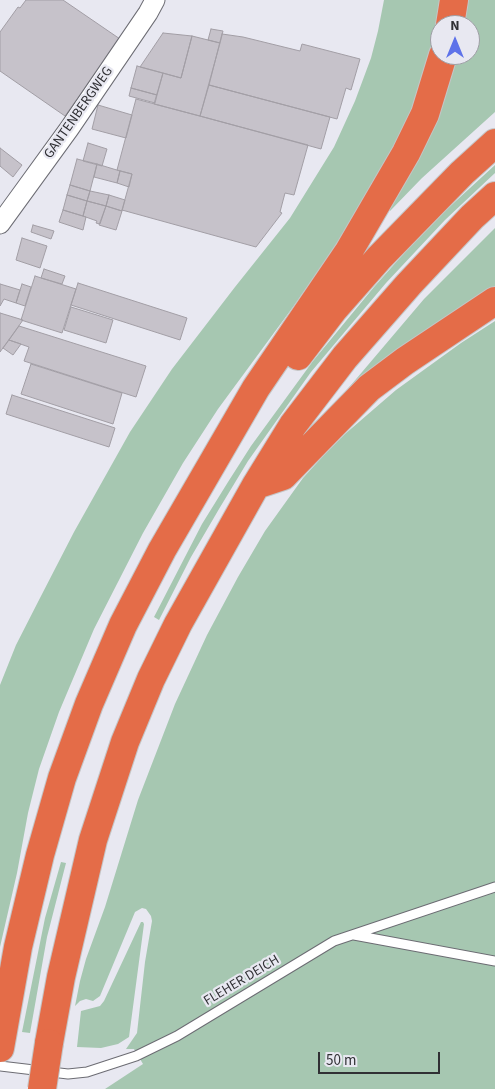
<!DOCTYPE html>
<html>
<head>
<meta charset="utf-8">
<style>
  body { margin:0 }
  #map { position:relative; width:495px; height:1089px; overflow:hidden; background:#e8e8f1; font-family:"Source Sans 3",sans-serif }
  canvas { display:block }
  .north { position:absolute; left:430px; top:15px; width:50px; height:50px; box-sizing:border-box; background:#e8e8f1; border:1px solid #9e9ea5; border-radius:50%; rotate:0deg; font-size:14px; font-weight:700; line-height:20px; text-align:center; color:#303034 }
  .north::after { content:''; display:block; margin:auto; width:18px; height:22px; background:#5e72e9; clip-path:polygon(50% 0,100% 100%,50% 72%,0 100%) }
  .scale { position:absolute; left:318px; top:1052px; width:122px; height:22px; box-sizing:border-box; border:2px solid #303034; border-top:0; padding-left:6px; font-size:15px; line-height:18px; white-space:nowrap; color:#303034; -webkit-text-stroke:4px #e8e8f1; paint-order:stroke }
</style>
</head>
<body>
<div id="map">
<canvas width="495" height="1089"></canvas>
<div class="north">N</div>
<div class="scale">50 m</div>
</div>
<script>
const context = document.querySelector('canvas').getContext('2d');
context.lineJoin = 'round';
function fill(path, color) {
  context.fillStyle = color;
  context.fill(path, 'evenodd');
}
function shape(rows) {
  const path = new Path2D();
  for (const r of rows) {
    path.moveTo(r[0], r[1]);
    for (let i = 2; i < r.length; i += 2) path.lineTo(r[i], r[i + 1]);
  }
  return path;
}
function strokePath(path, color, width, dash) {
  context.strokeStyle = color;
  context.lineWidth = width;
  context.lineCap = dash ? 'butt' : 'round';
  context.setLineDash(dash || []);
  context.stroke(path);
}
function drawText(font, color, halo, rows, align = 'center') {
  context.font = font + ' "Source Sans 3",sans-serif';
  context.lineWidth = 4.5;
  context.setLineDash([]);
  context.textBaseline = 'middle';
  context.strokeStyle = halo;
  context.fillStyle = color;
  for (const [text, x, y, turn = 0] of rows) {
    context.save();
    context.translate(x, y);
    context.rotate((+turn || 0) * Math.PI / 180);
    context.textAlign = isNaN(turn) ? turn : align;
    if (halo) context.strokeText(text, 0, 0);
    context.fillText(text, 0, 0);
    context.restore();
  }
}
const green = shape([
  [384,0,442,0,436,36,420,89,403,129,385,165,335,247,293,307,218,409,183,463,143,533,94,629,59,712,39,769,28,813,17,873,0,947,0,685,16,645,40,598,74,532,130,432,172,369,235,287,290,218,334,147,355,101,371,58,378,31],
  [468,0,495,0,495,112,422,178,390,211,390,208,413,169,441,107,456,55,470,55,470,25,463,25],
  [495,165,495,173,445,220,386,283,311,372,248,461,219,509,191,557,159,620,154,617,202,524,228,482,251,446,313,361,374,287,406,251,445,211],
  [495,228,495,288,340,398,424,299],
  [495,321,495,1089,105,1089,143,1064,134,1049,126,1049,137,1033,145,962,152,921,151,916,146,909,142,908,135,912,100,996,93,1001,86,999,80,1001,75,1006,80,981,86,959,105,907,138,800,175,704,207,635,238,577,265,531,303,478,324,455,345,434,396,390,461,343],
  [61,862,66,863,47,937,30,1033,22,1032,45,918],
  [141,922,143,922,144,924,129,1037,118,1044,101,1048,77,1047,81,1011,100,1006,104,1001]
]);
const building = shape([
  [26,0,63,0,120,39,65,116,0,71,0,32,18,7,20,8,26,0],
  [211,29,223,31,220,43,208,40,211,29],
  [163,33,192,36,181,78,140,67,163,33],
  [222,34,243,37,300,51,302,44,360,59,351,90,346,88,337,119,209,85,222,34],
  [192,36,220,43,200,116,154,104,163,73,181,78,192,36],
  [137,66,163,73,157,95,131,88,137,66],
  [209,85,330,117,321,149,200,116,209,85],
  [131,88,157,95,155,103,129,96,131,88],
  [136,99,308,145,294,195,285,193,280,212,282,213,256,247,122,210,132,174,117,170,136,99],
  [98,105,132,115,126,138,92,129,98,105],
  [88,143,107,149,102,166,83,161,88,143],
  [0,148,22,165,13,177,0,166,0,148],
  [77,159,97,164,90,191,70,185,77,159],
  [97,164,120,171,117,183,94,177,97,164],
  [120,171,132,174,129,187,117,183,120,171],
  [70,185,90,191,87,201,67,195,70,185],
  [90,191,109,195,106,206,87,201,90,191],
  [67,195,87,201,83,216,63,210,67,195],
  [109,195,125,200,122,211,106,206,109,195],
  [87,201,106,206,100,224,96,223,97,221,83,216,87,201],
  [106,206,122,211,116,230,99,225,106,206],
  [63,210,86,217,83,230,59,222,63,210],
  [33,225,54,231,51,239,31,232,33,225],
  [22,238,47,246,40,268,16,260,22,238],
  [44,269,65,276,62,284,41,278,44,269],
  [35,276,76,289,62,333,21,320,35,276],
  [78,283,187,318,180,340,71,305,78,283],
  [0,284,20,290,16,303,4,299,0,306,0,284],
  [22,284,31,287,25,306,16,303,22,284],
  [71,307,113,320,106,343,64,330,71,307],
  [0,313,23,320,0,352,0,313],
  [19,326,146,366,136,397,24,361,29,347,9,340,19,326],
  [9,340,21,344,13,355,3,348,9,340],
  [31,364,122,393,113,424,21,394,31,364],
  [12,395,115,428,109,447,6,414,12,395]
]);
const lane = shape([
  [354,935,495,961],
  [0,1066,68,1074,87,1072,136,1056,177,1036,334,941,495,887]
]);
const street = shape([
  [0,224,69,129,148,13,155,0]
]);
const highway = shape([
  [450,25,454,0],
  [298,356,334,309,379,258,462,173,495,143],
  [256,485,283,476,369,388,405,361,495,301],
  [49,1043,61,977,93,840,125,742,151,679,178,624,256,485,293,425,345,357,409,284,472,217,495,196],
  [0,1048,18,947,40,855,62,778,89,704,123,625,162,550,256,388,349,251,406,153,425,114,443,55]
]);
const highwayBridge = shape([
  [42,1089,49,1043]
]);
const streetNames = [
  ["GANTENBERGWEG",79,113,-55],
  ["FLEHER DEICH",242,981,-31]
];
fill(green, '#a6c7b1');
fill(building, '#c6c2ca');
strokePath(building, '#a29ea5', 1);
strokePath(lane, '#6c6c73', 11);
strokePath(street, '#6c6c73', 21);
strokePath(highway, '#c5c5c6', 30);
strokePath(lane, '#fff', 9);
strokePath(street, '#fff', 19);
strokePath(highway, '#e46c48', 28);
strokePath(highwayBridge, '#c5c5c6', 30, []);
strokePath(highwayBridge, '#e46c48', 28);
drawText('14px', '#303034', '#e8e8f1', streetNames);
</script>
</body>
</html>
